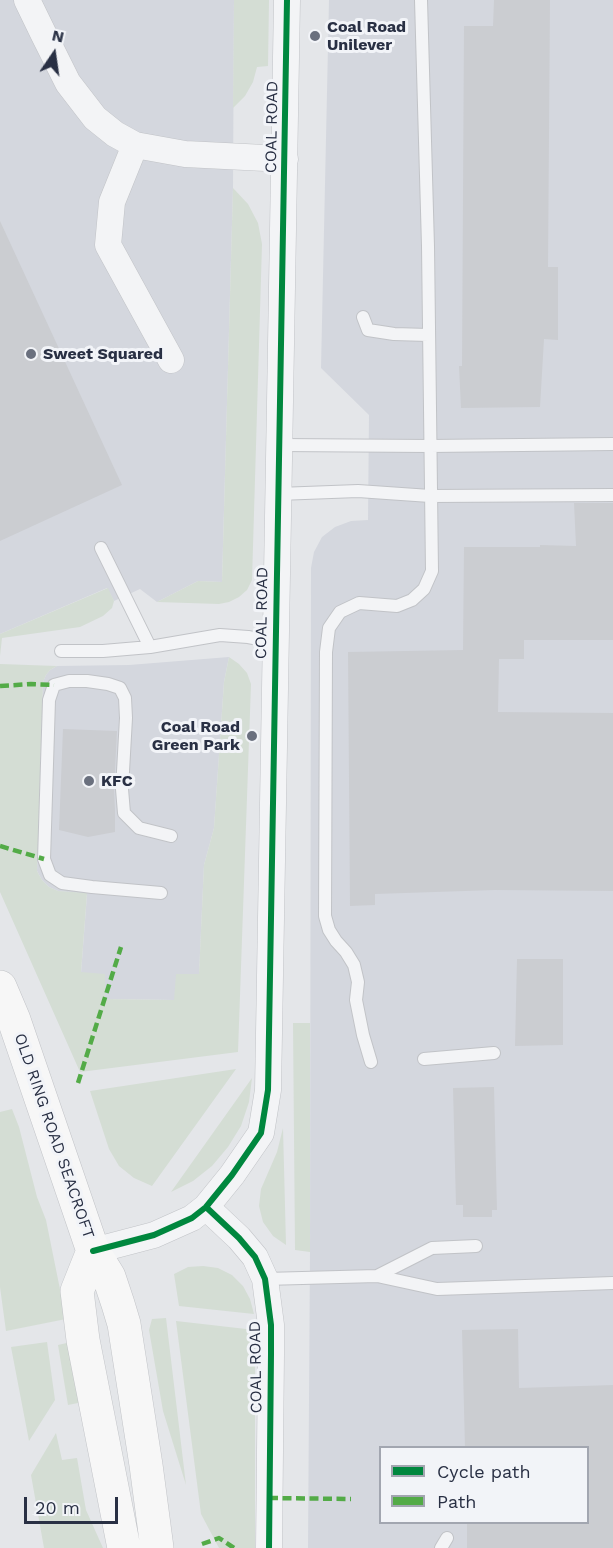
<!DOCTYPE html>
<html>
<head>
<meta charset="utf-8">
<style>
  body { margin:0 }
  #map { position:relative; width:613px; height:1548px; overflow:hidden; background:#e4e6e9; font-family:"Work Sans",sans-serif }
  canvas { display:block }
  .legend { position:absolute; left:379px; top:1446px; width:210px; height:78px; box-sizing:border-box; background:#f2f4f8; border:2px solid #a2a6b0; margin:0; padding:8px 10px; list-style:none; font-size:18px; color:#293044 }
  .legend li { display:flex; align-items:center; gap:12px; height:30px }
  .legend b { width:30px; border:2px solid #a2a6b0 }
  .north { position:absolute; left:24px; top:24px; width:60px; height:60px; -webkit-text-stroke:4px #f2f4f8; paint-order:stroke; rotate:13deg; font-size:16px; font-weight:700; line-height:24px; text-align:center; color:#293044 }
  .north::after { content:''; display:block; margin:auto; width:21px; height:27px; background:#293044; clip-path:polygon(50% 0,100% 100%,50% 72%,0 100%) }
  .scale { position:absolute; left:24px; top:1497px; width:94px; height:27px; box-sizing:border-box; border:3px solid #293044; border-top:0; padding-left:8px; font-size:18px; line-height:21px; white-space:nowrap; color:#293044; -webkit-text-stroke:4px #f2f4f8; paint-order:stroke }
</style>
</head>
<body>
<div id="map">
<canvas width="613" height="1548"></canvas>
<ul class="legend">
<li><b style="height:8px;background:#00873e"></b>Cycle path</li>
<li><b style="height:8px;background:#53ab47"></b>Path</li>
</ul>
<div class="north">N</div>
<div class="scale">20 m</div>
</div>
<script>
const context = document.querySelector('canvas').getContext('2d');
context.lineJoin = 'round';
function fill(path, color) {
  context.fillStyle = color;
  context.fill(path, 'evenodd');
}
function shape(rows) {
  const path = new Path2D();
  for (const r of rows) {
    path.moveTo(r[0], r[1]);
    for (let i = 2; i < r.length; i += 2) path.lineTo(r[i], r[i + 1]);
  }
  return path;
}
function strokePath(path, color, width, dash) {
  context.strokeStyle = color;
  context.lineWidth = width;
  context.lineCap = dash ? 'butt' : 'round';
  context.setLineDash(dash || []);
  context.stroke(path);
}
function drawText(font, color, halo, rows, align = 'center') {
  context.font = font + ' "Work Sans",sans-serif';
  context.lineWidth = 6;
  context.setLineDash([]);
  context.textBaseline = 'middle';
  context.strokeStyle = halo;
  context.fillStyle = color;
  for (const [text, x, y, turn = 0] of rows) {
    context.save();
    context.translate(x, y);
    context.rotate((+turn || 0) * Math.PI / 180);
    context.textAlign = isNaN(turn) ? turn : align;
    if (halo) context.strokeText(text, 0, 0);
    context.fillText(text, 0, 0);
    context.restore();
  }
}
const built = shape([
  [0,0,234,0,233,188,222,582,198,581,157,602,140,589,114,601,107,588,0,634],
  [329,0,613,0,613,1548,308,1548,310,1252,311,568,314,552,322,537,335,527,351,521,368,520,369,415,321,368],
  [380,1448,588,1448,588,1522,380,1522],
  [229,657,224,682,214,828,204,865,199,975,174,1000,105,999,81,973,87,894,58,891,49,887,42,880,37,871,43,682,46,675,50,670,57,666,129,665]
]);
const green = shape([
  [234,0,269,0,268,66,257,67,253,82,245,96,233,108],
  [233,188,248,204,258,223,262,244,252,580,247,590,239,597,229,602,219,604,157,602,198,581,222,582],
  [108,588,114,601,112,608,103,616,80,627,2,638,0,656,0,634],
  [229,657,239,664,247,673,251,684,238,1052,80,1072,0,892,0,664,57,666,50,670,46,675,43,682,37,871,42,880,49,887,58,891,87,893,81,972,105,974,105,999,174,1000,176,974,199,974,204,865,214,828,224,682],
  [293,1023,310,1023,310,1252,295,1250],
  [236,1069,152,1186,134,1178,119,1166,109,1149,90,1091],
  [252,1078,249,1102,241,1126,228,1147,212,1166,193,1181,171,1192],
  [12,1109,19,1127,37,1197,46,1220,66,1319,6,1331,0,1287,0,1112],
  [283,1128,286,1245,273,1236,263,1222,259,1206,261,1189,277,1152],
  [203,1266,218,1268,232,1275,243,1286,250,1299,254,1314,179,1306,174,1274,188,1267],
  [166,1318,186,1485,163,1411,149,1330,152,1319],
  [176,1321,255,1330,255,1548,219,1548,201,1514],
  [47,1342,55,1400,29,1441,11,1347],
  [71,1342,78,1380,78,1403,68,1405,58,1345],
  [56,1433,62,1460,77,1458,86,1510,103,1548,44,1548,31,1475]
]);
const building = shape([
  [494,0,550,0,548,267,558,267,558,340,544,339,540,407,461,408,459,366,462,366,464,26,493,26],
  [0,221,122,485,0,541],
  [574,503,613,503,613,640,524,640,524,659,499,659,498,712,613,713,613,891,495,890,375,894,375,905,350,906,348,652,463,650,464,547,540,547,540,545,576,546],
  [63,729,117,731,114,789,115,810,115,832,88,837,59,830],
  [517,959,563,959,563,1045,515,1046],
  [494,1087,497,1210,492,1210,492,1217,463,1217,463,1205,456,1205,453,1088],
  [518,1329,519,1388,613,1385,613,1548,467,1548,467,1522,588,1522,588,1448,465,1448,462,1330]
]);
const service = shape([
  [363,317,368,330,394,334,428,335],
  [278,445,430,446,613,444],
  [278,494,358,491,430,496,613,495],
  [101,548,150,647],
  [61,651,103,651,150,647,220,635,248,637,275,642],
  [161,893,92,887,62,883,50,875,44,859,49,700,54,685,69,681,87,681,108,684,120,688,125,698,126,718,122,789,124,813,139,828,171,836],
  [424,1059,494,1053],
  [371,1062,363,1035,356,1000,358,982,354,965,346,952,336,941,329,930,325,916,326,652,329,628,340,612,359,603,397,606,412,600,424,589,432,571,428,246,421,0],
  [377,1276,432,1248,476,1246],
  [265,1279,377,1276,437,1289,613,1283],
  [441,1548,447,1538]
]);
const minor = shape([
  [27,0,43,33,68,83,95,118,115,134,135,145,185,154,285,159],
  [135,145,112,202,108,245,171,360],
  [206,1207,239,1238,255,1257,265,1279,271,1325,271,1354,269,1548],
  [93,1251,154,1235,192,1218,206,1207,232,1175,261,1133,268,1090,287,0]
]);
const secondary = shape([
  [0,987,14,1020,93,1251,109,1277,118,1304,124,1324,146,1465,157,1548],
  [93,1251,77,1291,83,1340,124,1548]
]);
const quiet = shape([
  [0,686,31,684,54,685],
  [0,846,44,859],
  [78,1083,121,947],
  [269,1498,351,1499],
  [202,1544,219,1538,234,1548]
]);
const cycleway = shape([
  [206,1207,239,1238,255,1257,265,1279,271,1325,271,1354,269,1548],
  [93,1251,154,1235,192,1218,206,1207,232,1175,261,1133,268,1090,287,0]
]);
const markers = [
  [315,36,6,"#6a707e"],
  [31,354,6,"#6a707e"],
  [252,736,6,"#6a707e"],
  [89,781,6,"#6a707e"]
];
const poiNames = [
  ["Coal Road",327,27],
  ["Unilever",327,45],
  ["Sweet Squared",43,354],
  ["Coal Road",240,727,"right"],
  ["Green Park",240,745,"right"],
  ["KFC",101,781]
];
const streetNames = [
  ["COAL ROAD",272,127,-89],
  ["COAL ROAD",262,613,-89],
  ["OLD RING ROAD SEACROFT",54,1136,71],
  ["COAL ROAD",256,1367,-91]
];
fill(built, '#d4d7de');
fill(green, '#d4ddd4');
fill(building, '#cbcdd1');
strokePath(service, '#c1c3c7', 14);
strokePath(minor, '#c1c3c7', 27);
strokePath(secondary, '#c1c3c7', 34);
strokePath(service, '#f3f4f6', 12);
strokePath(minor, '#f3f4f6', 26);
strokePath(secondary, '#f7f7f7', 33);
strokePath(quiet, '#53ab47', 4.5, [9, 4.5]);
strokePath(cycleway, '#00873e', 6);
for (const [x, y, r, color] of markers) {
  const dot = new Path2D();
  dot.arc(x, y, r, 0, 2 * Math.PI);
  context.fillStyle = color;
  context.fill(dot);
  strokePath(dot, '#f2f4f8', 2);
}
drawText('bold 16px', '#293044', '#f2f4f8', poiNames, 'left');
drawText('16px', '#293044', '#f2f4f8', streetNames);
</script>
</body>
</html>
